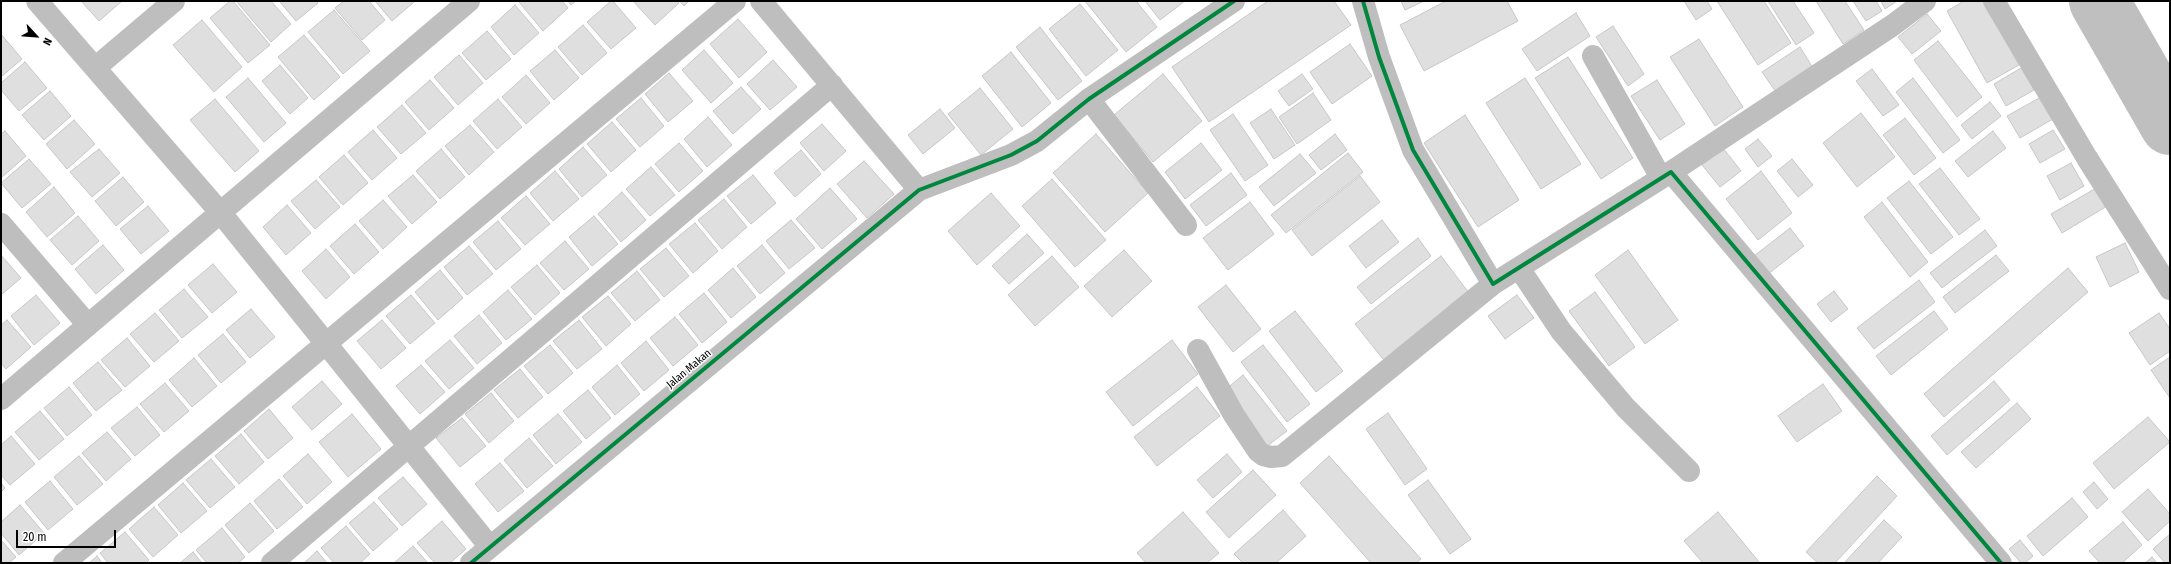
<!DOCTYPE html>
<html>
<head>
<meta charset="utf-8">
<style>
  body { margin:0 }
  #map { position:relative; width:2171px; height:564px; overflow:hidden; background:#fff; font-family:"Fira Sans Condensed",sans-serif }
  canvas { display:block }
  .frame { position:absolute; inset:0; border:2px solid #000; pointer-events:none }
  .north { position:absolute; left:16px; top:16px; width:40px; height:40px; -webkit-text-stroke:3px #fff; paint-order:stroke; rotate:116deg; font-size:11px; font-weight:700; line-height:16px; text-align:center; color:#000 }
  .north::after { content:''; display:block; margin:auto; width:14px; height:18px; background:#000; clip-path:polygon(50% 0,100% 100%,50% 72%,0 100%) }
  .scale { position:absolute; left:16px; top:530px; width:100px; height:18px; box-sizing:border-box; border:2px solid #000; border-top:0; padding-left:5px; font-size:12px; line-height:14px; white-space:nowrap; color:#000; -webkit-text-stroke:3px #fff; paint-order:stroke }
</style>
</head>
<body>
<div id="map">
<canvas width="2171" height="564"></canvas>
<div class="frame"></div>
<div class="north">N</div>
<div class="scale">20 m</div>
</div>
<script>
const context = document.querySelector('canvas').getContext('2d');
context.lineJoin = 'round';
function shape(rows) {
  const path = new Path2D();
  for (const r of rows) {
    path.moveTo(r[0], r[1]);
    for (let i = 2; i < r.length; i += 2) path.lineTo(r[i], r[i + 1]);
  }
  return path;
}
function strokePath(path, color, width, dash) {
  context.strokeStyle = color;
  context.lineWidth = width;
  context.lineCap = dash ? 'butt' : 'round';
  context.setLineDash(dash || []);
  context.stroke(path);
}
function fill(path, color) {
  context.fillStyle = color;
  context.fill(path, 'evenodd');
}
function drawText(font, color, halo, rows, align = 'center') {
  context.font = font + ' "Fira Sans Condensed",sans-serif';
  context.lineWidth = 3;
  context.setLineDash([]);
  context.textBaseline = 'middle';
  context.strokeStyle = halo;
  context.fillStyle = color;
  for (const [text, x, y, turn = 0] of rows) {
    context.save();
    context.translate(x, y);
    context.rotate((+turn || 0) * Math.PI / 180);
    context.textAlign = isNaN(turn) ? turn : align;
    if (halo) context.strokeText(text, 0, 0);
    context.fillText(text, 0, 0);
    context.restore();
  }
}
const river = shape([
  [2099,1,2170,125]
]);
const building = shape([
  [81,1,122,1,99,21,81,1],
  [230,1,233,1,270,45,248,63,210,18,230,1],
  [236,1,271,1,291,24,271,42,236,1],
  [279,1,316,1,318,3,296,21,279,1],
  [344,1,369,1,385,20,362,40,335,8,344,1],
  [375,1,412,1,414,2,392,21,375,1],
  [520,1,562,1,568,8,543,31,519,2,520,1],
  [568,1,576,1,571,5,568,1],
  [611,1,613,1,636,28,611,49,587,22,611,1],
  [633,1,677,1,679,3,655,25,633,1],
  [680,1,689,1,684,6,680,1],
  [1085,1,1136,1,1157,27,1126,52,1085,1],
  [1145,1,1185,1,1160,20,1145,1],
  [1268,1,1334,1,1351,25,1209,122,1172,67,1268,1],
  [1401,1,1424,1,1405,10,1401,1],
  [1446,1,1507,1,1518,21,1424,71,1400,25,1446,1],
  [1684,1,1707,1,1712,9,1696,20,1684,1],
  [1717,1,1764,1,1791,43,1758,65,1717,1],
  [1768,1,1793,1,1814,33,1796,45,1768,1],
  [1816,1,1845,1,1864,30,1843,44,1816,1],
  [1853,1,1876,1,1882,11,1866,21,1853,1],
  [1881,1,1897,1,1885,9,1881,1],
  [1964,1,1983,1,2019,65,1987,83,1947,11,1964,1],
  [1080,4,1118,50,1086,76,1049,29,1080,4],
  [515,5,539,33,514,55,491,27,515,5],
  [334,10,370,51,343,74,308,32,334,10],
  [1576,13,1590,36,1537,71,1522,49,1576,13],
  [1927,14,1941,31,1912,54,1898,37,1927,14],
  [738,19,767,52,739,78,710,44,738,19],
  [202,20,242,67,214,92,173,45,202,20],
  [583,25,607,53,582,75,558,47,583,25],
  [1613,26,1644,74,1628,86,1596,37,1613,26],
  [1040,27,1082,81,1058,100,1016,47,1040,27],
  [487,31,511,59,486,80,462,53,487,31],
  [1,34,22,59,1,77,1,34],
  [304,35,340,77,314,100,278,57,304,35],
  [1699,39,1743,107,1715,126,1670,57,1699,39],
  [1938,41,1982,97,1957,117,1914,60,1938,41],
  [1350,44,1372,76,1332,104,1310,72,1350,44],
  [1800,47,1813,68,1776,92,1762,72,1800,47],
  [555,50,579,78,554,100,530,71,555,50],
  [704,50,733,83,711,103,682,70,704,50],
  [1011,52,1051,103,1022,127,982,76,1011,52],
  [459,55,483,83,458,105,434,77,459,55],
  [1568,57,1633,158,1601,179,1535,78,1568,57],
  [773,60,797,87,770,110,747,84,773,60],
  [25,62,47,88,19,111,1,90,1,83,25,62],
  [280,65,308,98,290,114,262,81,280,65],
  [2021,68,2034,90,2006,106,1994,84,2021,68],
  [1872,69,1899,105,1883,116,1856,81,1872,69],
  [669,73,693,101,668,122,645,94,669,73],
  [1163,74,1202,121,1153,162,1114,115,1163,74],
  [1302,74,1313,89,1289,106,1278,91,1302,74],
  [526,75,550,103,526,124,502,97,526,75],
  [248,78,286,123,264,142,226,97,248,78],
  [1525,78,1581,164,1541,189,1486,103,1525,78],
  [1913,78,1960,140,1943,153,1896,92,1913,78],
  [430,80,454,108,429,130,405,102,430,80],
  [1657,80,1685,124,1660,140,1631,96,1657,80],
  [741,87,761,109,733,134,713,111,741,87],
  [980,88,1013,129,981,155,948,114,980,88],
  [50,91,71,116,44,140,22,115,50,91],
  [1313,93,1331,120,1297,144,1279,117,1313,93],
  [2041,97,2053,119,2020,138,2007,116,2041,97],
  [641,98,664,126,640,147,616,119,641,98],
  [215,99,259,151,235,172,190,120,215,99],
  [498,99,522,127,497,149,473,121,498,99],
  [1990,102,2001,116,1972,139,1961,125,1990,102],
  [402,105,426,133,401,154,377,127,402,105],
  [940,109,955,128,923,154,908,135,940,109],
  [1271,109,1295,145,1274,159,1250,123,1271,109],
  [1861,113,1895,157,1857,187,1823,143,1861,113],
  [1233,114,1268,165,1245,181,1210,130,1233,114],
  [1465,115,1519,200,1478,227,1424,143,1465,115],
  [708,117,732,145,707,167,684,139,708,117],
  [1905,118,1936,158,1914,175,1883,135,1905,118],
  [74,120,95,144,67,169,46,144,74,120],
  [612,122,636,150,611,172,587,144,612,122],
  [822,124,846,151,824,171,800,143,822,124],
  [470,125,494,152,469,175,445,146,470,125],
  [373,130,397,158,372,180,348,152,373,130],
  [2053,130,2065,149,2040,163,2029,144,2053,130],
  [5,131,26,156,1,178,1,134,5,131],
  [1993,131,2006,148,1968,177,1955,161,1993,131],
  [1096,134,1148,193,1105,232,1053,173,1096,134],
  [1335,134,1347,150,1321,170,1309,155,1335,134],
  [1758,139,1772,156,1758,167,1745,149,1758,139],
  [679,143,703,171,679,192,655,164,679,143],
  [1201,143,1222,170,1185,199,1165,172,1201,143],
  [583,147,607,175,582,197,559,169,583,147],
  [1723,148,1741,171,1720,187,1702,165,1723,148],
  [99,149,120,173,92,197,70,172,99,149],
  [441,149,465,177,440,199,416,171,441,149],
  [801,150,821,174,795,197,774,173,801,150],
  [1348,153,1363,172,1286,233,1271,215,1348,153],
  [1300,154,1316,173,1274,206,1259,187,1300,154],
  [344,155,368,183,343,205,319,177,344,155],
  [29,159,51,184,22,208,1,183,29,159],
  [1792,159,1813,185,1798,197,1777,171,1792,159],
  [864,161,894,194,867,218,837,184,864,161],
  [2071,163,2084,186,2060,200,2047,176,2071,163],
  [651,167,675,195,650,216,626,189,651,167],
  [1940,168,1980,219,1959,235,1919,184,1940,168],
  [555,171,579,199,553,221,530,193,555,171],
  [1761,171,1792,213,1758,240,1726,199,1761,171],
  [1231,173,1247,195,1206,226,1190,205,1231,173],
  [413,175,437,202,412,224,388,196,413,175],
  [753,175,776,203,751,224,727,196,753,175],
  [1360,176,1380,202,1312,256,1292,230,1360,176],
  [123,177,144,202,116,226,95,201,123,177],
  [1052,179,1106,240,1075,267,1022,206,1052,179],
  [316,180,340,207,315,229,291,201,316,180],
  [1909,181,1953,237,1931,254,1887,198,1909,181],
  [54,187,75,213,47,237,26,212,54,187],
  [2098,187,2109,205,2062,233,2051,214,2098,187],
  [830,188,857,219,822,249,796,219,830,188],
  [622,192,646,220,621,242,598,214,622,192],
  [991,193,1020,226,977,265,948,231,991,193],
  [526,196,550,224,525,245,501,218,526,196],
  [724,199,747,227,722,249,698,220,724,199],
  [383,200,407,227,383,249,359,221,383,200],
  [1250,202,1274,234,1228,270,1203,238,1250,202],
  [1882,202,1928,262,1910,277,1864,217,1882,202],
  [287,205,311,233,286,255,263,227,287,205],
  [148,206,169,231,141,254,120,229,148,206],
  [78,216,99,241,72,265,50,240,78,216],
  [594,216,618,244,592,266,569,237,594,216],
  [791,220,815,248,789,269,766,241,791,220],
  [1382,220,1399,242,1366,268,1349,246,1382,220],
  [498,221,521,249,496,270,473,242,498,221],
  [695,223,718,251,693,273,669,244,695,223],
  [355,224,379,252,354,274,330,246,355,224],
  [1790,228,1804,246,1768,274,1754,256,1790,228],
  [1985,230,1997,246,1942,288,1930,273,1985,230],
  [1027,234,1044,253,1009,284,992,266,1027,234],
  [1418,238,1431,256,1371,304,1357,287,1418,238],
  [565,241,589,269,564,290,540,263,565,241],
  [2125,243,2139,272,2110,287,2096,257,2125,243],
  [103,245,124,270,96,294,75,269,103,245],
  [762,245,785,273,760,294,737,266,762,245],
  [469,246,493,274,467,295,444,267,469,246],
  [666,248,689,276,664,297,640,269,666,248],
  [326,249,350,277,326,299,302,271,326,249],
  [1124,250,1152,281,1112,317,1084,286,1124,250],
  [1628,250,1678,320,1645,344,1595,275,1628,250],
  [1,255,21,278,1,295,1,255],
  [1996,255,2009,271,1955,313,1943,297,1996,255],
  [1052,256,1079,287,1035,326,1008,295,1052,256],
  [1441,256,1472,297,1387,364,1355,324,1441,256],
  [213,264,237,292,212,313,188,285,213,264],
  [537,265,560,293,535,315,511,287,537,265],
  [733,268,756,297,731,318,708,290,733,268],
  [2068,268,2088,292,1944,417,1924,394,2068,268],
  [440,270,463,298,438,320,415,292,440,270],
  [637,271,660,300,635,321,611,293,637,271],
  [1919,280,1935,302,1874,349,1857,328,1919,280],
  [1226,285,1261,329,1233,352,1198,307,1226,285],
  [184,289,208,317,182,338,159,310,184,289],
  [508,290,532,319,506,340,483,312,508,290],
  [1834,291,1848,309,1831,322,1817,304,1834,291],
  [1595,292,1635,347,1609,366,1569,311,1595,292],
  [704,293,727,322,702,343,679,314,704,293],
  [36,295,60,323,34,345,11,316,36,295],
  [411,295,435,323,410,344,386,316,411,295],
  [1517,295,1534,318,1505,339,1488,316,1517,295],
  [608,296,631,324,606,346,582,317,608,296],
  [251,309,275,337,250,358,226,330,251,309],
  [1295,311,1343,371,1316,392,1269,331,1295,311],
  [1934,311,1948,329,1891,375,1876,356,1934,311],
  [155,313,179,341,154,362,130,334,155,313],
  [2159,313,2170,329,2170,351,2150,365,2129,333,2159,313],
  [479,315,502,343,477,364,454,336,479,315],
  [675,317,698,345,673,366,650,338,675,317],
  [7,320,31,347,6,369,1,363,1,325,7,320],
  [382,320,406,348,381,369,357,341,382,320],
  [579,320,602,349,577,369,553,341,579,320],
  [223,334,246,362,221,383,198,355,223,334],
  [127,338,150,366,125,387,101,360,127,338],
  [450,340,474,368,449,389,425,361,450,340],
  [1172,340,1198,374,1133,426,1106,392,1172,340],
  [646,341,669,370,644,391,621,363,646,341],
  [550,345,573,373,548,394,524,366,550,345],
  [1263,345,1310,404,1287,422,1241,362,1263,345],
  [2170,357,2170,398,2151,370,2170,357],
  [194,358,217,386,192,407,169,380,194,358],
  [98,362,122,390,96,411,73,383,98,362],
  [421,365,445,392,420,414,396,386,421,365],
  [617,365,640,394,615,415,592,387,617,365],
  [520,369,543,397,518,418,494,390,520,369],
  [1243,375,1287,431,1267,446,1224,391,1243,375],
  [322,381,342,404,312,430,292,407,322,381],
  [1994,381,2010,400,1947,455,1931,436,1994,381],
  [165,383,189,411,164,432,140,404,165,383],
  [1823,384,1842,411,1797,442,1778,416,1823,384],
  [69,387,92,415,67,436,44,408,69,387],
  [1197,387,1220,416,1157,466,1134,437,1197,387],
  [588,390,611,418,586,439,563,411,588,390],
  [491,393,514,421,489,443,465,414,491,393],
  [2017,403,2031,419,1976,468,1961,452,2017,403],
  [137,407,160,435,135,456,111,428,137,407],
  [269,409,293,438,268,459,244,431,269,409],
  [40,411,64,439,39,460,15,432,40,411],
  [1388,413,1427,469,1405,485,1366,429,1388,413],
  [352,414,381,449,348,477,319,442,352,414],
  [558,414,582,442,556,464,533,435,558,414],
  [2148,417,2170,442,2114,489,2093,463,2148,417],
  [462,418,486,446,460,467,436,438,462,418],
  [107,432,131,459,106,481,82,453,107,432],
  [241,434,264,462,239,484,215,456,241,434],
  [11,436,35,464,10,485,1,475,1,445,11,436],
  [529,438,553,466,527,488,504,460,529,438],
  [308,454,332,482,307,504,283,476,308,454],
  [1227,454,1242,472,1213,498,1197,480,1227,454],
  [79,456,103,484,77,505,54,477,79,456],
  [1329,456,1421,559,1416,563,1371,563,1300,483,1329,456],
  [211,459,235,487,210,508,186,480,211,459],
  [500,463,524,491,498,512,475,484,500,463],
  [1253,470,1276,495,1229,538,1206,512,1253,470],
  [1877,476,1897,496,1835,563,1818,563,1806,552,1877,476],
  [403,477,427,504,402,526,378,498,403,477],
  [279,479,303,507,277,529,254,501,279,479],
  [1428,480,1471,539,1450,554,1408,495,1428,480],
  [50,481,73,509,48,530,25,502,50,481],
  [2094,482,2108,499,2097,509,2083,492,2094,482],
  [1,483,5,488,1,492,1,483],
  [183,483,207,511,181,533,158,505,183,483],
  [2148,489,2170,514,2170,521,2148,541,2122,512,2148,489],
  [2072,498,2088,517,2043,556,2027,536,2072,498],
  [374,502,398,529,373,551,349,523,374,502],
  [250,503,274,531,249,553,225,525,250,503],
  [20,505,44,533,19,555,1,533,1,522,20,505],
  [154,507,178,535,153,557,129,529,154,507],
  [1283,510,1306,536,1276,563,1243,563,1234,554,1283,510],
  [1183,512,1219,553,1207,563,1146,563,1137,553,1183,512],
  [1718,512,1760,563,1703,563,1684,541,1718,512],
  [1884,520,1902,537,1878,563,1844,563,1884,520],
  [442,521,466,549,450,563,435,563,417,543,442,521],
  [2123,522,2142,545,2122,563,2100,563,2089,551,2123,522],
  [346,526,370,554,360,563,334,563,321,548,346,526],
  [222,528,245,557,238,563,207,563,196,550,222,528],
  [125,532,149,560,146,563,108,563,100,553,125,532],
  [2170,534,2170,563,2165,563,2153,549,2170,534],
  [1,540,16,557,9,563,1,563,1,540],
  [2020,540,2033,556,2025,563,2021,563,2009,549,2020,540],
  [413,546,428,563,394,563,413,546],
  [317,551,327,563,304,563,317,551],
  [193,552,202,563,180,563,193,552],
  [97,556,102,563,89,563,97,556],
  [2152,557,2157,563,2145,563,2152,557]
]);
const minor = shape([
  [37,1,220,212,490,547],
  [761,1,919,190],
  [1363,1,1379,57,1413,150,1493,284,1671,172,2001,563],
  [1994,1,2087,158,2170,289],
  [1593,56,1661,178],
  [95,68,174,1],
  [1089,99,1186,225],
  [1671,172,1893,25,1925,1],
  [1,224,88,325],
  [1519,268,1561,331,1626,408,1689,471],
  [1198,350,1234,415,1258,451,1263,455,1271,457,1282,456,1493,284],
  [1,399,469,1],
  [64,563,735,1],
  [272,563,832,85],
  [471,563,919,190,1011,155,1037,141,1089,99,1234,1]
]);
const cycleway = shape([
  [1363,1,1379,57,1413,150,1493,284,1671,172,2001,563],
  [471,563,919,190,1011,155,1037,141,1089,99,1234,1]
]);
const streetNames = [
  ["Jalan Makan",689,369,-40]
];
strokePath(river, '#bfbfbf', 60);
fill(building, '#dfdfdf');
strokePath(building, '#c7c7c7', 1);
strokePath(minor, '#bebebe', 22);
strokePath(cycleway, '#00873e', 4);
drawText('11px', '#000', '#fff', streetNames);
</script>
</body>
</html>
